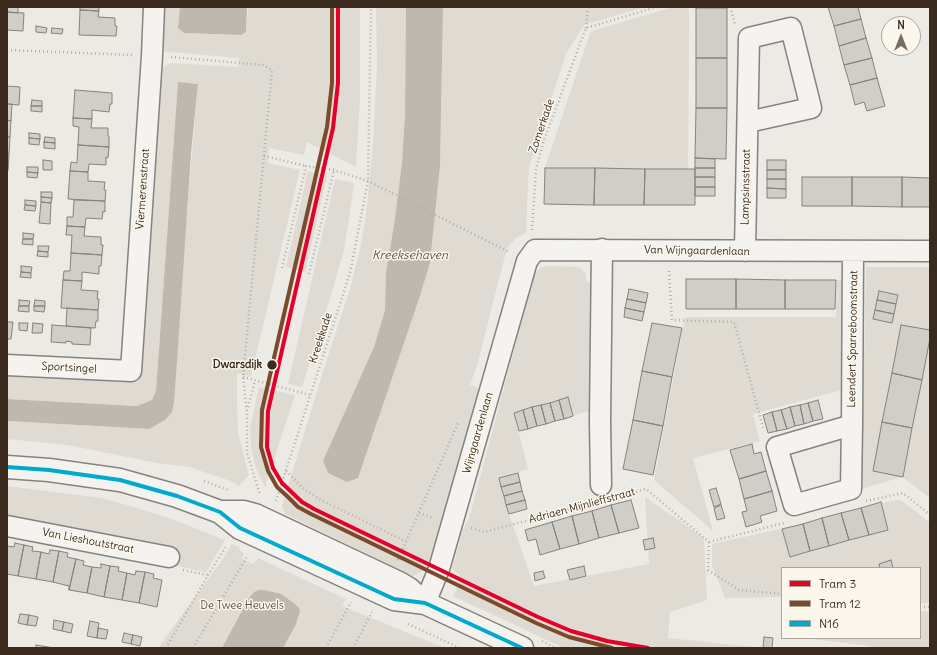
<!DOCTYPE html>
<html>
<head>
<meta charset="utf-8">
<style>
  body { margin:0 }
  #map { position:relative; width:937px; height:655px; overflow:hidden; background:#eceae4; font-family:Delius,sans-serif }
  canvas { display:block }
  .frame { position:absolute; inset:0; border:8px solid #3b2a1e; pointer-events:none }
  .legend { position:absolute; left:781px; top:567px; width:140px; height:72px; box-sizing:border-box; background:#fbf7ec; border:1px solid #aea59a; margin:0; padding:5px 7px; list-style:none; font-size:12px; color:#3b2a1e }
  .legend li { display:flex; align-items:center; gap:8px; height:20px }
  .legend b { width:20px; border:1px solid #aea59a }
  .north { position:absolute; left:881px; top:16px; width:40px; height:40px; box-sizing:border-box; background:#fbf7ec; border:1px solid #aea59a; border-radius:50%; rotate:0deg; font-size:11px; font-weight:700; line-height:16px; text-align:center; color:#3b2a1e }
  .north::after { content:''; display:block; margin:auto; width:14px; height:18px; background:#796d63; clip-path:polygon(50% 0,100% 100%,50% 72%,0 100%) }
</style>
</head>
<body>
<div id="map">
<canvas width="937" height="655"></canvas>
<div class="frame"></div>
<ul class="legend">
<li><b style="height:5px;background:#e4002b"></b>Tram 3</li>
<li><b style="height:5px;background:#7a4b2a"></b>Tram 12</li>
<li><b style="height:5px;background:#00a9ce"></b>N16</li>
</ul>
<div class="north">N</div>
</div>
<script>
const context = document.querySelector('canvas').getContext('2d');
context.lineJoin = 'round';
function fill(path, color) {
  context.fillStyle = color;
  context.fill(path, 'evenodd');
}
function shape(rows) {
  const path = new Path2D();
  for (const r of rows) {
    path.moveTo(r[0], r[1]);
    for (let i = 2; i < r.length; i += 2) path.lineTo(r[i], r[i + 1]);
  }
  return path;
}
function strokePath(path, color, width, dash) {
  context.strokeStyle = color;
  context.lineWidth = width;
  context.lineCap = dash ? 'butt' : 'round';
  context.setLineDash(dash || []);
  context.stroke(path);
}
function drawText(font, color, halo, rows, align = 'center') {
  context.font = font + ' Delius,sans-serif';
  context.lineWidth = 3;
  context.setLineDash([]);
  context.textBaseline = 'middle';
  context.strokeStyle = halo;
  context.fillStyle = color;
  for (const [text, x, y, turn = 0] of rows) {
    context.save();
    context.translate(x, y);
    context.rotate((+turn || 0) * Math.PI / 180);
    context.textAlign = isNaN(turn) ? turn : align;
    if (halo) context.strokeText(text, 0, 0);
    context.fillText(text, 0, 0);
    context.restore();
  }
}
const built = shape([
  [162,7,180,7,178,28,184,33,241,35,246,32,248,7,360,7,360,99,356,167,307,142,304,155,269,148,268,163,300,170,251,376,237,373,237,403,238,433,249,475,239,486,228,480,189,467,157,463,68,445,7,439,7,421,149,429,172,412,174,403,183,258,198,84,178,83,156,391,152,400,137,406,7,399,7,374,128,380,141,377,144,297,160,69,171,63,238,67,239,58,158,51],
  [376,7,406,7,405,114,402,163,394,225,386,272,385,310,374,347,347,482,358,477,420,296,430,263,440,166,443,7,645,7,584,25,566,54,529,167,528,183,526,233,516,238,507,248,477,366,470,385,482,389,431,566,413,576,285,514,282,506,327,359,349,292,360,249,366,215,373,144,377,66],
  [673,7,688,7,689,14,688,171,544,170,589,36,591,32,595,30],
  [308,171,327,176,305,272,286,267],
  [335,179,354,183,350,212,344,250,332,292,302,387,288,384],
  [546,266,579,267,586,274,586,281,593,284,589,411,573,416,568,398,514,413,528,469,499,478,509,514,534,586,649,564,645,497,704,538,707,600,670,612,668,638,764,648,564,648,453,596,462,578,452,569,463,530,469,519,534,275,540,268],
  [866,267,930,267,930,498,902,477,857,490,860,479,864,367],
  [837,280,844,280,841,390,753,414,760,441,693,458,713,531,654,480,685,317,836,317],
  [259,387,295,395,265,487,256,469,251,447,250,427],
  [7,486,102,498,134,507,172,519,225,540,206,572,173,565,176,549,7,518],
  [895,500,901,500,930,523,930,603,920,603,920,568,782,568,782,597,725,598,712,566,712,544,776,530],
  [232,544,239,547,240,550,244,553,242,558,253,564,258,558,346,599,342,606,445,648,158,648,220,563],
  [920,611,930,612,930,648,869,648,871,646,813,639,920,638]
]);
const water = shape([
  [180,7,247,7,246,32,241,35,184,33,178,28],
  [406,7,443,7,440,166,430,263,420,296,358,478,347,482,328,473,323,461,374,347,385,310,386,272,394,225,402,163,405,114],
  [178,82,198,84,191,153,178,347,174,403,172,412,165,420,149,429,7,421,7,399,137,406,152,400,156,391],
  [259,590,264,590,281,594,295,604,299,608,300,611,296,624,283,648,222,648,249,598,254,592]
]);
const building = shape([
  [7,7,18,7,18,13,7,12,7,7],
  [80,7,99,7,99,11,80,10,80,7],
  [828,7,858,7,861,19,834,26,828,7],
  [696,8,727,8,727,58,696,58,696,8],
  [80,10,99,11,98,17,115,18,115,26,117,26,116,36,79,35,80,10],
  [7,12,24,13,23,31,7,30,7,12],
  [861,19,866,38,839,46,834,26,861,19],
  [36,26,47,28,46,33,36,32,36,26],
  [52,28,63,29,62,34,51,33,52,28],
  [866,38,872,58,844,65,839,46,866,38],
  [696,58,727,58,727,108,696,108,696,58],
  [872,58,877,78,850,85,844,65,872,58],
  [877,78,885,106,867,111,864,102,855,105,850,85,877,78],
  [7,86,20,87,19,105,7,104,7,86],
  [75,90,112,93,112,104,110,104,109,112,92,110,92,119,73,118,75,90],
  [32,100,42,101,42,106,31,106,32,100],
  [7,104,12,104,11,121,7,120,7,104],
  [31,106,42,106,42,112,31,111,31,106],
  [696,108,727,108,726,159,695,158,696,108],
  [73,118,92,119,91,128,108,128,108,136,109,136,109,147,78,145,79,127,73,126,73,118],
  [7,120,11,121,10,137,7,137,7,120],
  [29,133,40,134,40,139,29,138,29,133],
  [7,137,10,137,9,154,7,154,7,137],
  [45,137,55,138,55,143,44,142,45,137],
  [29,138,40,139,39,145,29,144,29,138],
  [44,142,55,143,55,149,44,148,44,142],
  [78,145,109,147,108,158,106,157,106,165,89,164,88,172,70,171,71,162,77,163,78,145],
  [7,154,9,154,8,171,7,171,7,154],
  [695,158,715,159,715,168,695,168,695,158],
  [43,160,52,161,52,170,43,170,43,160],
  [767,160,786,160,786,170,767,170,767,160],
  [27,167,38,167,38,173,27,172,27,167],
  [545,168,595,168,594,205,544,204,545,168],
  [595,168,645,169,644,205,594,205,595,168],
  [695,168,715,168,715,177,695,177,695,168],
  [645,169,695,169,695,205,644,205,645,169],
  [767,170,786,170,786,179,767,179,767,170],
  [70,171,88,172,88,181,105,182,104,190,106,190,105,201,68,199,70,171],
  [27,172,38,173,37,178,27,177,27,172],
  [695,177,715,177,715,187,695,187,695,177],
  [802,177,852,177,852,206,802,206,802,177],
  [852,177,902,177,902,207,852,206,852,177],
  [902,177,930,178,930,207,902,207,902,177],
  [767,179,786,179,786,189,767,188,767,179],
  [695,187,715,187,715,196,695,196,695,187],
  [767,188,786,189,786,198,767,198,767,188],
  [41,192,52,192,52,198,41,197,41,192],
  [41,197,52,198,51,203,41,202,41,197],
  [25,200,36,201,36,206,25,205,25,200],
  [74,200,105,201,105,212,103,211,102,219,86,218,85,227,67,226,67,217,73,217,74,200],
  [41,202,51,203,50,224,39,223,41,202],
  [25,205,36,206,35,211,24,210,25,205],
  [67,226,85,227,84,236,101,237,101,245,103,245,102,255,71,253,72,235,66,235,67,226],
  [23,233,34,234,33,239,23,239,23,233],
  [23,239,33,239,33,245,22,244,23,239],
  [38,246,49,246,48,252,38,251,38,246],
  [38,251,48,252,48,257,37,256,38,251],
  [71,253,102,255,101,266,99,266,99,274,82,272,82,281,63,280,64,271,70,271,71,253],
  [21,266,32,267,31,273,21,272,21,266],
  [21,272,31,273,31,278,20,277,21,272],
  [686,279,736,279,736,309,686,309,686,279],
  [736,279,785,280,785,309,736,309,736,279],
  [63,280,82,281,81,290,98,291,97,299,99,299,98,310,61,308,63,280],
  [785,280,836,280,835,309,785,309,785,280],
  [629,289,648,293,646,303,627,299,629,289],
  [879,291,898,295,896,304,877,300,879,291],
  [627,299,646,303,644,312,625,308,627,299],
  [19,300,30,301,29,306,19,306,19,300],
  [35,300,45,301,45,306,34,306,35,300],
  [877,300,896,304,894,314,875,310,877,300],
  [19,306,29,306,29,312,18,311,19,306],
  [34,306,45,306,44,312,34,311,34,306],
  [67,308,98,310,98,321,96,321,95,328,66,326,67,308],
  [625,308,644,312,642,321,624,317,625,308],
  [875,310,894,314,892,323,873,319,875,310],
  [7,322,13,322,11,339,7,339,7,322],
  [19,323,28,323,27,331,19,330,19,323],
  [33,323,43,324,42,333,32,333,33,323],
  [652,323,682,328,672,377,642,371,652,323],
  [52,325,91,328,90,345,72,344,72,342,66,341,66,343,51,342,52,325],
  [901,325,930,330,930,338,922,380,892,373,901,325],
  [642,371,672,377,663,426,633,420,642,371],
  [892,373,922,380,912,428,882,422,892,373],
  [568,397,573,416,564,419,559,400,568,397],
  [559,400,564,419,555,421,550,403,559,400],
  [818,400,823,419,813,421,808,403,818,400],
  [550,403,555,421,546,424,541,405,550,403],
  [808,403,813,421,804,424,800,405,808,403],
  [541,405,546,424,537,426,532,407,541,405],
  [800,405,804,424,795,426,790,407,800,405],
  [532,407,537,426,528,429,523,410,532,407],
  [790,407,795,426,787,429,781,410,790,407],
  [523,410,528,429,519,431,514,413,523,410],
  [781,410,787,429,777,431,772,412,781,410],
  [772,412,777,431,768,433,763,415,772,412],
  [633,420,663,426,653,475,623,469,633,420],
  [882,422,912,428,903,477,873,471,882,422],
  [752,444,754,454,761,452,766,471,739,479,730,450,752,444],
  [766,471,772,491,744,499,739,479,766,471],
  [518,473,520,482,501,487,499,478,518,473],
  [520,482,522,491,504,496,501,487,520,482],
  [716,488,721,504,714,507,709,490,716,488],
  [522,491,525,500,506,505,504,496,522,491],
  [772,491,777,511,760,516,762,522,746,527,742,512,747,511,744,499,772,491],
  [525,500,527,509,509,514,506,505,525,500],
  [631,500,639,528,619,533,611,505,631,500],
  [881,502,888,530,869,535,861,508,881,502],
  [611,505,619,533,599,538,592,511,611,505],
  [721,505,725,518,717,520,714,508,721,505],
  [861,508,869,535,849,540,841,513,861,508],
  [592,511,599,538,579,544,572,516,592,511],
  [841,513,849,540,829,546,822,518,841,513],
  [572,516,579,544,560,549,552,522,572,516],
  [822,518,829,546,810,551,803,524,822,518],
  [552,522,560,549,540,555,536,539,528,541,525,530,552,522],
  [803,524,810,551,790,557,782,529,803,524],
  [653,538,655,548,645,550,643,540,653,538],
  [15,543,24,545,18,576,7,574,7,546,14,547,15,543],
  [24,545,33,547,32,551,41,552,36,579,18,576,24,545],
  [50,550,59,551,53,582,36,579,41,552,49,554,50,550],
  [59,551,68,553,67,557,76,559,69,590,69,586,53,582,59,551],
  [76,559,84,561,83,565,92,567,87,593,69,590,76,559],
  [891,560,893,568,880,568,879,564,891,560],
  [101,564,110,566,104,597,87,593,92,567,101,568,101,564],
  [110,566,119,567,118,571,127,573,122,600,104,597,110,566],
  [584,566,586,576,570,580,567,570,584,566],
  [136,571,145,572,139,603,122,600,127,573,135,575,136,571],
  [543,571,545,578,535,581,534,573,543,571],
  [145,572,154,574,153,578,162,580,157,607,139,603,145,572],
  [20,614,29,615,27,625,18,623,20,614],
  [29,615,38,617,36,626,27,625,29,615],
  [54,620,64,622,62,631,53,629,54,620],
  [90,621,99,623,97,638,87,636,90,621],
  [64,622,73,624,71,633,62,631,64,622],
  [98,628,108,630,106,639,97,638,98,628],
  [124,633,133,635,131,644,122,642,124,633],
  [133,635,142,637,140,646,131,644,133,635],
  [764,637,773,638,772,648,763,648,764,637],
  [36,645,54,648,36,648,36,645]
]);
const path = shape([
  [730,7,735,24],
  [586,28,588,7],
  [7,50,132,55],
  [171,57,263,65,272,70,243,377,247,413,247,453,260,495],
  [264,156,306,166],
  [532,230,536,169,544,140,586,28,657,7],
  [282,268,306,166,334,170,368,181,509,252],
  [669,271,672,320,734,322,764,431],
  [309,274,334,170],
  [243,377,310,395],
  [247,411,255,381],
  [286,471,303,488,319,499,407,542],
  [204,481,228,490],
  [617,497,646,489,709,542],
  [276,501,350,273,368,181,371,7],
  [866,501,903,493,930,515],
  [419,513,433,518],
  [471,528,484,532,593,503],
  [709,542,784,523],
  [709,542,708,570,739,590,782,594],
  [398,560,458,423],
  [183,570,208,575],
  [920,607,930,607],
  [408,624,460,648],
  [542,641,556,648],
  [166,648,208,575,227,545],
  [193,648,248,555],
  [326,648,351,602],
  [353,648,372,612]
]);
const street = shape([
  [745,251,749,38,791,28,811,108,748,122],
  [7,365,131,371,152,56,154,7],
  [852,425,777,447,794,505,851,489,852,425,853,252],
  [601,485,600,421,602,249],
  [7,526,169,557],
  [425,603,439,569,527,261,535,250,930,251]
]);
const secondary = shape([
  [7,467,49,470,120,480,177,496,220,512,240,528,394,599,425,603],
  [220,512,244,512,255,515,399,583,409,589,425,603,522,648]
]);
const bus1 = shape([
  [7,467,49,470,120,480,177,496,220,512,240,528,394,599,425,603,522,648]
]);
const tram1 = shape([
  [338,7,338,83,333,128,268,411,267,447,273,468,282,483,302,502,314,509,538,617,571,631,607,641,648,648]
]);
const tram2 = shape([
  [332,7,332,83,327,127,262,410,261,447,268,471,277,487,288,497,298,507,311,514,536,623,569,637,612,648]
]);
const markers = [
  [272,365,5.5,"#3b2a1e"]
];
const streetNames = [
  ["Zomerkade",542,126,-71],
  ["Lampsinsstraat",746,187,-89],
  ["Viermerenstraat",143,189,-86],
  ["Van Wijngaardenlaan",697,251,1],
  ["Kreekkade",321,338,-72],
  ["Leendert Sparreboomstraat",853,339,-89],
  ["Sportsingel",69,368,3],
  ["Wijngaardenlaan",478,433,-74],
  ["Adriaen Mijnlieffstraat",582,506,-15],
  ["Van Lieshoutstraat",88,541,11]
];
const stopNames = [
  ["Dwarsdijk",262,365]
];
const parkNames = [
  ["De Twee Heuvels",242,606]
];
const waterNames = [
  ["Kreeksehaven",410,256]
];
fill(built, '#dfdbd2');
fill(water, '#bfb8ae');
fill(building, '#d0cec9');
strokePath(building, '#86827c', 1);
strokePath(street, '#86827c', 23);
strokePath(secondary, '#86827c', 25);
strokePath(path, '#b1aeaa', 2.5, [1, 3]);
strokePath(street, '#f4f3ef', 20);
strokePath(secondary, '#f4f3ef', 22);
strokePath(bus1, '#00a9ce', 4);
strokePath(tram1, '#e4002b', 4);
strokePath(tram2, '#7a4b2a', 4);
for (const [x, y, r, color] of markers) {
  const dot = new Path2D();
  dot.arc(x, y, r, 0, 2 * Math.PI);
  context.fillStyle = color;
  context.fill(dot);
  strokePath(dot, '#fbf7ec', 1.5);
}
drawText('11px', '#3b2a1e', '#fbf7ec', streetNames);
drawText('bold 11px', '#3b2a1e', '#fbf7ec', stopNames, 'right');
drawText('11px', '#625347', '#fbf7ec', parkNames);
drawText('italic 12px', '#635448', '#fbf7ec', waterNames);
</script>
</body>
</html>
